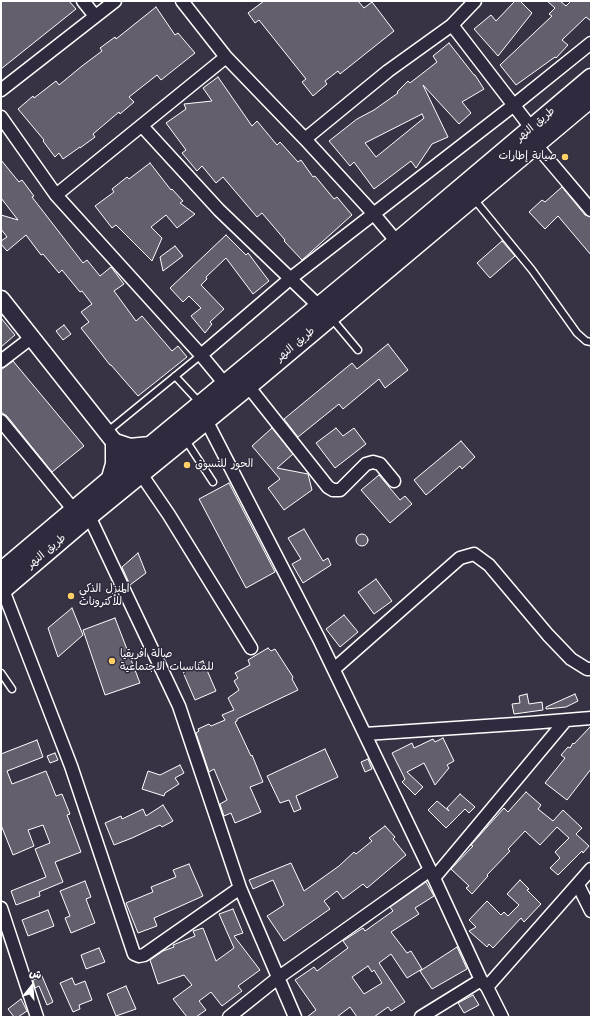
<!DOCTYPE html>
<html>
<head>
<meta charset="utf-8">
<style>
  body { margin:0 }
  #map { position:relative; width:592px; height:1018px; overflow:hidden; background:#373345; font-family:"Architects Daughter","Playpen Sans Arabic",sans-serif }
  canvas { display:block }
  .frame { position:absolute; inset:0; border:2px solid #fff; pointer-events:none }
  .north { position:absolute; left:12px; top:966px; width:40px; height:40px; -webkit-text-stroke:3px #2f2a3d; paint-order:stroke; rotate:17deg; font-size:11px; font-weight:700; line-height:16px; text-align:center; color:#fff }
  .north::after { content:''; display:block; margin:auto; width:14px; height:18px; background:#fff; clip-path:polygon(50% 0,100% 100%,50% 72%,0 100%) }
</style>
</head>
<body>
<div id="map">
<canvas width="592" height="1018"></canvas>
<div class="frame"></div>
<div class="north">ش</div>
</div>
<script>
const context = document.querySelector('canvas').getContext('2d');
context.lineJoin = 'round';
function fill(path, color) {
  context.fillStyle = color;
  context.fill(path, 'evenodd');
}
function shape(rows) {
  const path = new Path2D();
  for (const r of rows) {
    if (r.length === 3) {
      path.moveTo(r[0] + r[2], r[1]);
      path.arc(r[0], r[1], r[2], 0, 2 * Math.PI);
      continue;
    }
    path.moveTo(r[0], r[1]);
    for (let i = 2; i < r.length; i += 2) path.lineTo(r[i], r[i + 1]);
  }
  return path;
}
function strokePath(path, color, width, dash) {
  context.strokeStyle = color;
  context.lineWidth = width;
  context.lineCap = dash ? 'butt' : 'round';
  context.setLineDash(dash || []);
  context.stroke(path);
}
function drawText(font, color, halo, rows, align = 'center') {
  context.font = font + ' "Architects Daughter","Playpen Sans Arabic",sans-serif';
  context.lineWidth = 3;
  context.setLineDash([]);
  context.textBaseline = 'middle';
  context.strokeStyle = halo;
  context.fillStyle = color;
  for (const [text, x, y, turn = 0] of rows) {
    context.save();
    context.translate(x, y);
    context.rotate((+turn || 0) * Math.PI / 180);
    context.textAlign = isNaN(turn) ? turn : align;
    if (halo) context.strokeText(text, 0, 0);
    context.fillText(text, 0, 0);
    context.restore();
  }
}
const building = shape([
  [1,1,69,1,76,9,1,69,1,1],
  [264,1,358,1,364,8,372,2,394,31,340,74,338,71,325,81,327,84,313,96,302,82,306,79,259,20,255,23,248,13,264,1],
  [515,1,520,1,532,13,498,56,474,29,491,15,496,21,515,1],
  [547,1,560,1,566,6,571,1,591,1,591,21,586,17,562,40,568,45,556,58,555,57,516,85,500,65,552,16,549,14,555,8,547,1],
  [156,7,175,35,178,33,195,53,161,80,157,75,129,97,134,102,120,114,119,112,93,134,95,137,80,148,80,147,63,159,59,153,55,157,43,141,44,140,18,109,33,96,34,98,56,81,59,85,82,66,102,51,100,48,115,37,116,39,156,7],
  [449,43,474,75,475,75,484,89,462,102,471,113,459,124,423,85,448,137,432,144,416,168,411,161,374,189,354,162,350,166,329,141,357,119,374,110,398,93,397,92,408,81,410,83,437,62,433,56,449,43],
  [422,114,424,118,376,157,365,143,422,114],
  [218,77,252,126,257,121,277,145,280,142,298,162,301,160,313,177,315,176,334,199,337,197,352,215,302,260,284,241,285,240,262,213,257,217,223,177,216,183,202,166,197,171,182,153,186,150,166,123,186,109,184,104,212,101,203,88,218,77],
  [1,160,19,182,22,180,34,196,32,197,83,263,87,260,100,276,111,267,124,284,114,291,136,321,142,316,172,351,178,346,187,357,138,396,111,365,110,365,81,328,89,322,81,312,92,304,82,291,80,292,62,270,59,273,43,254,41,255,26,235,7,251,1,244,1,241,7,237,1,229,1,215,18,220,1,198,1,160],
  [150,163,171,190,172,189,183,201,180,203,195,214,177,228,166,215,151,227,162,238,152,261,116,225,112,228,95,206,114,192,112,189,127,177,129,179,150,163],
  [562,187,585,215,591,217,591,255,558,216,545,229,529,212,542,200,545,202,562,187],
  [226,235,246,255,248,253,269,281,253,294,226,258,206,277,207,279,201,285,224,309,210,322,212,324,205,333,191,316,201,308,189,296,183,302,170,288,226,235],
  [502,241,515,256,490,278,477,263,502,241],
  [175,246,183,256,163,271,160,257,175,246],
  [1,318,15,335,1,347,1,318],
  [64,325,71,334,63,340,56,331,64,325],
  [388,344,408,370,385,388,379,379,343,409,339,404,298,437,284,419,352,363,357,369,388,344],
  [13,361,84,446,52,472,7,416,1,412,1,370,13,361],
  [272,428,293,454,277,468,308,474,312,490,284,510,268,488,280,479,252,446,272,428],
  [336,428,343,436,354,428,366,444,335,468,316,443,336,428],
  [461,441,475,457,462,469,460,466,426,495,414,480,461,441],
  [379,475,400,500,405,496,412,504,390,523,361,490,379,475],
  [229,483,275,572,246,588,199,499,229,483],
  [304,529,323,561,328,558,331,565,303,583,292,564,301,559,288,538,304,529],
  [362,540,6],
  [138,553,146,573,130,585,122,567,138,553],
  [376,579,392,601,374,614,358,592,376,579],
  [72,608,83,635,58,657,48,628,72,608],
  [344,615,358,632,340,647,326,629,344,615],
  [115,618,140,683,105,695,83,630,115,618],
  [268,648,271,651,275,649,293,677,292,679,298,690,237,719,237,721,235,722,251,756,252,755,263,782,250,787,261,812,235,823,231,813,224,816,220,804,227,800,214,769,209,772,196,733,199,731,198,729,209,724,211,726,225,720,222,715,234,710,228,698,239,690,234,681,238,678,235,673,250,665,248,660,268,648],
  [203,661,216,691,195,700,182,670,203,661],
  [527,694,529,704,542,702,543,710,514,714,512,704,520,703,519,696,527,694],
  [575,694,578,701,566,707,546,709,546,707,575,694],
  [591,726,591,769,567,800,545,783,565,758,561,755,568,747,570,748,573,743,574,744,591,726],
  [443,738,454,761,447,765,449,768,435,785,424,763,407,772,423,787,415,795,402,782,405,779,392,753,412,743,414,748,433,739,435,742,443,738],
  [37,740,43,757,7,771,12,784,46,771,56,796,62,794,70,814,67,815,81,852,55,862,63,882,39,892,40,896,16,905,11,891,46,877,35,849,50,843,43,825,28,830,34,846,13,855,1,825,1,754,37,740],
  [325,749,338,777,296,796,301,809,294,812,289,800,280,803,267,776,325,749],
  [55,753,58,760,50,763,47,756,55,753],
  [368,759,372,769,365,772,361,762,368,759],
  [180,765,184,773,175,778,179,784,165,793,164,796,142,789,148,771,160,775,180,765],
  [526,792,541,805,538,809,553,821,563,810,582,828,576,834,589,846,583,853,582,851,558,875,550,868,560,858,555,852,569,838,557,827,540,845,525,831,508,849,510,851,487,875,488,876,472,894,466,888,469,886,451,869,473,846,471,845,504,808,508,812,526,792],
  [460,794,475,807,469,813,465,809,446,828,428,810,437,801,449,811,447,808,460,794],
  [163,805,173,821,162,827,160,825,132,838,114,845,105,823,121,816,122,819,143,809,146,816,163,805],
  [385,826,395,837,393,839,406,855,367,888,363,884,343,899,337,891,324,901,330,909,284,941,267,916,284,905,273,880,253,889,249,880,291,863,304,891,339,866,354,852,356,854,372,841,369,838,385,826],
  [189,864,203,896,154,918,157,926,138,933,126,903,153,892,151,887,176,877,173,870,189,864],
  [520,880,529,889,527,890,541,904,524,922,521,918,493,948,489,944,487,947,469,931,476,927,469,920,487,901,501,915,504,912,508,916,519,905,507,894,520,880],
  [85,881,91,897,86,899,95,923,71,933,65,918,70,916,60,891,85,881],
  [426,882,434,896,415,908,419,914,391,932,407,953,411,951,422,969,407,978,391,954,379,963,405,1002,391,1011,388,1007,374,1017,357,1017,350,1007,337,1017,307,1017,316,1010,295,980,314,967,317,971,348,948,343,941,363,928,365,931,393,911,390,907,426,882],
  [368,966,372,972,374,970,382,983,364,994,352,977,368,966],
  [233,909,243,933,234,936,260,970,238,986,242,991,222,1006,211,992,199,1001,206,1010,196,1017,187,1017,173,999,192,985,184,975,158,984,150,960,163,951,174,947,173,945,195,936,193,931,203,928,216,961,234,948,219,914,233,909],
  [48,910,54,926,28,936,22,920,48,910],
  [457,947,467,969,432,989,420,971,457,947],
  [99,948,105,962,86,969,81,955,99,948],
  [42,976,53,1002,47,1005,39,986,35,988,33,980,42,976],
  [72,978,75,985,85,981,92,1000,79,1005,80,1009,73,1012,60,983,72,978],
  [126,986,136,1009,116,1016,107,994,126,986],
  [473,995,479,1005,464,1013,458,1003,473,995],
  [21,999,27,1011,18,1017,14,1017,8,1009,21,999]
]);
const service = shape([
  [474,199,532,270,577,333,586,341,591,342],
  [332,319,358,350],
  [175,376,200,403],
  [108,431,201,355],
  [185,439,213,482],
  [1,673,12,689]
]);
const minor = shape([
  [83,1,95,16],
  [182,1,226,57,305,139,373,213,397,242],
  [452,25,532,129],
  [1,90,115,1],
  [1,117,56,195,201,355,225,384],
  [142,126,219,210,323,310],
  [305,139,388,71,452,25,475,1],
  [536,145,591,210],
  [56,195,226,57],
  [201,355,291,278,514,105,591,43],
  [1,361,31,338],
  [248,386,328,487,333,490,340,490,366,464,373,462,380,464,394,481],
  [206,420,319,639,434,878,481,980,487,987,502,1017],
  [1,421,73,509],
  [141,474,169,515,251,648],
  [89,516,179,706,240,888,295,1017],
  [3,590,71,766,134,954,139,956,144,955,240,888],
  [334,669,460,558,474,554,489,565,548,635,571,659,587,669,591,669],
  [365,734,530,723,591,718],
  [434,878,566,720],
  [578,885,591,911],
  [1,908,37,1017],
  [487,987,591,869],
  [229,1017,279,977,430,870],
  [421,1017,481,980]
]);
const secondary = shape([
  [1,299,123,453]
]);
const primary = shape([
  [111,478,115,464,115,443,130,448,150,446],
  [1,572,131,462,397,242,591,78],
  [1,591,89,516,248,386,591,98]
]);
const markers = [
  [565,157,4,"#ffd166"],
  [187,465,4,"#ffd166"],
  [71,596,4,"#ffd166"],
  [112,661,4,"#ffd166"]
];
const streetNames = [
  ["طريق النهر",536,125,-40],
  ["طريق النهر",296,345,-40],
  ["طريق النهر",47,552,-40]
];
const poiNames = [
  ["صيانة إطارات",557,157,"right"],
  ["الحور للتسوق",195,465],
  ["المنزل الذكي",79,590],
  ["للأكترونات",79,603],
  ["صالة افريقيا",120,655],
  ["للمناسبات الاجتماعية",120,668]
];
fill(building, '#635f6d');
strokePath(building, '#fff', 1);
strokePath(service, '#fff', 9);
strokePath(minor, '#fff', 15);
strokePath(secondary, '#fff', 19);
strokePath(primary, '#fff', 21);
strokePath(service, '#2f2a3d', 6);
strokePath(minor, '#2f2a3d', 12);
strokePath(secondary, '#2f2a3d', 16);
strokePath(primary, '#2f2a3d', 18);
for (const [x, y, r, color] of markers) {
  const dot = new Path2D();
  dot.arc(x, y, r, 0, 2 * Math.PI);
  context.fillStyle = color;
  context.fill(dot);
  strokePath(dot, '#2f2a3d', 1.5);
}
drawText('11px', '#fff', '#2f2a3d', streetNames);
drawText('11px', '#fff', '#2f2a3d', poiNames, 'left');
</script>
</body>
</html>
